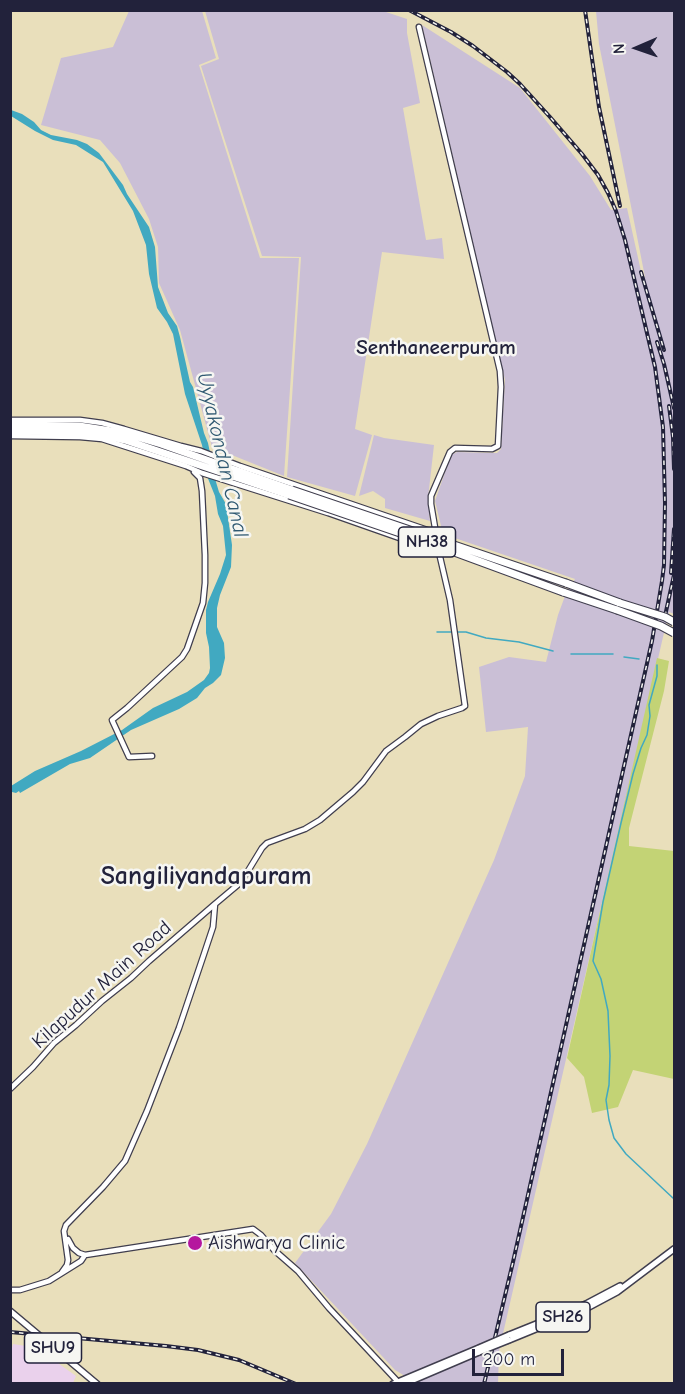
<!DOCTYPE html>
<html>
<head>
<meta charset="utf-8">
<style>
  body { margin:0 }
  #map { position:relative; width:685px; height:1394px; overflow:hidden; background:#e9dfbb; font-family:"Comic Neue",sans-serif }
  canvas { display:block }
  .frame { position:absolute; inset:0; border:12px solid #22223b; pointer-events:none }
  .north { position:absolute; left:607px; top:18px; width:60px; height:60px; -webkit-text-stroke:4px #f6f6f2; paint-order:stroke; rotate:268deg; font-size:16px; font-weight:700; line-height:24px; text-align:center; color:#22223b }
  .north::after { content:''; display:block; margin:auto; width:21px; height:27px; background:#22223b; clip-path:polygon(50% 0,100% 100%,50% 72%,0 100%) }
  .scale { position:absolute; left:472px; top:1349px; width:92px; height:27px; box-sizing:border-box; border:3px solid #22223b; border-top:0; padding-left:8px; font-size:18px; line-height:21px; white-space:nowrap; color:#22223b; -webkit-text-stroke:4px #f6f6f2; paint-order:stroke }
</style>
</head>
<body>
<div id="map">
<canvas width="685" height="1394"></canvas>
<div class="frame"></div>
<div class="north">N</div>
<div class="scale">200 m</div>
</div>
<script>
const context = document.querySelector('canvas').getContext('2d');
context.lineJoin = 'round';
function fill(path, color) {
  context.fillStyle = color;
  context.fill(path, 'evenodd');
}
function shape(rows) {
  const path = new Path2D();
  for (const r of rows) {
    path.moveTo(r[0], r[1]);
    for (let i = 2; i < r.length; i += 2) path.lineTo(r[i], r[i + 1]);
  }
  return path;
}
function strokePath(path, color, width, dash) {
  context.strokeStyle = color;
  context.lineWidth = width;
  context.lineCap = dash ? 'butt' : 'round';
  context.setLineDash(dash || []);
  context.stroke(path);
}
function drawText(font, color, halo, rows, align = 'center') {
  context.font = font + ' "Comic Neue",sans-serif';
  context.lineWidth = 5;
  context.setLineDash([]);
  context.textBaseline = 'middle';
  context.strokeStyle = halo;
  context.fillStyle = color;
  for (const [text, x, y, turn = 0] of rows) {
    context.save();
    context.translate(x, y);
    context.rotate((+turn || 0) * Math.PI / 180);
    context.textAlign = isNaN(turn) ? turn : align;
    if (halo) context.strokeText(text, 0, 0);
    context.fillText(text, 0, 0);
    context.restore();
  }
}
const built = shape([
  [13,1344,26,1346,36,1346,40,1348,41,1351,76,1376,73,1383,11,1383,11,1352]
]);
const industrial = shape([
  [380,10,407,19,407,33,420,103,403,108,426,240,442,238,444,259,382,252,355,429,372,435,355,496,287,477,301,257,262,256,201,66,219,59,205,11],
  [129,11,202,11,216,58,199,65,260,258,299,258,284,476,212,447,180,330,159,283,158,247,149,219,120,163,100,140,41,125,61,58,113,47],
  [596,11,674,11,674,614,669,612,663,637,499,1351,498,1383,414,1383,415,1382,395,1370,295,1263,331,1214,367,1144,494,860,525,776,528,727,486,732,479,667,509,657,546,662,558,615,565,596,575,579,443,534,435,501,451,455,457,452,497,453,501,449,505,380,422,25,520,88,590,176,611,210,627,208,642,276,645,277,599,44],
  [374,435,384,438,434,445,428,498,430,521,385,508,385,499,373,491,359,496]
]);
const green = shape([
  [657,658,669,661,664,691,629,828,629,846,674,851,674,1079,633,1070,618,1107,592,1113,584,1077,567,1058]
]);
const water = shape([
  [11,110,22,114,34,122,41,130,51,135,77,140,87,144,99,153,123,185,127,194,149,227,155,247,158,287,168,313,177,326,180,337,190,382,193,387,204,433,208,443,216,482,219,492,226,504,232,545,231,567,220,595,217,608,217,627,224,643,225,658,221,675,213,683,205,688,197,698,179,709,131,730,90,758,70,764,20,793,19,791,16,793,12,792,11,794,11,786,35,771,81,751,122,730,153,708,187,692,204,680,209,673,210,668,209,647,206,633,206,610,208,602,220,574,226,555,223,526,218,514,215,496,207,476,206,465,202,445,185,394,173,334,167,322,157,308,149,274,146,245,133,211,103,162,76,145,53,140,35,131,11,116]
]);
const stream = shape([
  [437,632,466,632,486,638,519,642,553,651],
  [571,654,613,654],
  [624,657,639,659],
  [657,665,657,676,649,705,650,716,647,735,641,748,633,774,621,823,603,902,593,961,601,979,608,1011,610,1056,609,1085,606,1100,609,1120,614,1138,626,1154,674,1199]
]);
const secondary = shape([
  [10,420,80,420,102,423,124,429,181,446,201,451,240,466,436,533],
  [10,436,80,437,102,439,186,466,202,473,328,513,439,552],
  [152,756,129,757,112,720,127,708,182,657,187,649,203,603,205,583,205,555,202,491,200,478,194,472],
  [10,1089,33,1067,54,1043,76,1025,102,1001,131,978,149,961,215,904],
  [68,1239,73,1248,79,1253,85,1255],
  [62,1272,67,1265,68,1260,64,1231,66,1225,103,1187,125,1161,147,1111,179,1028,204,954,213,927,215,904,240,883,248,871,262,848,267,843,305,829,320,820,353,792,363,782,386,751,405,737,421,724,438,716,462,708,465,706,450,600,440,557,431,504,431,496,450,452,455,448,492,449,498,446,501,387,500,371,419,27],
  [10,1290,20,1290,49,1281,81,1261,85,1255,253,1229,261,1235,274,1250,298,1271,329,1308,400,1384]
]);
const primary = shape([
  [10,1311,97,1384],
  [509,1335,586,1304,620,1286],
  [509,1340,587,1308,617,1292,674,1249],
  [393,1384,479,1348],
  [404,1384,479,1352]
]);
const highway = shape([
  [10,425,79,426,124,433,161,444,292,490],
  [10,431,80,432,103,435,125,440,289,495],
  [566,583,620,603],
  [563,592,617,610]
]);
const rail = shape([
  [409,10,451,32,473,46,507,72,520,84,550,117,582,154,598,175,608,193,616,211,625,240,655,367,663,427,665,503,664,565,662,581,652,641,513,1262,484,1384],
  [585,10,599,107,620,206],
  [641,272,664,350],
  [657,342,664,364,674,408],
  [669,406,673,437,674,469],
  [671,573,674,529],
  [665,616,674,575],
  [10,1332,166,1346,198,1350,239,1360,296,1384]
]);
const primaryBridge = shape([
  [479,1348,509,1335],
  [479,1352,509,1340]
]);
const highwayBridge = shape([
  [292,490,566,583],
  [289,495,438,546,563,592],
  [620,603,665,617,674,622],
  [617,610,661,626,674,633]
]);
const markers = [
  [195,1243,8,"#b5179e"]
];
const shields = [
  [427,542,57],
  [563,1317,54],
  [53,1348,57]
];
const shieldNames = [
  ["NH38",427,542],
  ["SH26",563,1317],
  ["SHU9",53,1348]
];
const streetNames = [
  ["Kilapudur Main Road",102,985,-42]
];
const poiNames = [
  ["Aishwarya Clinic",208,1243]
];
const neighbourhoodNames = [
  ["Senthaneerpuram",436,348]
];
const waterNames = [
  ["Uyyakondan Canal",222,455,77]
];
const districtNames = [
  ["Sangiliyandapuram",206,877]
];
fill(built, '#ead1ec');
fill(industrial, '#cabfd6');
fill(green, '#c3d375');
fill(water, '#41a9c1');
strokePath(stream, '#41a9c1', 1.5);
strokePath(secondary, '#403e4e', 7);
strokePath(primary, '#403e4e', 8);
strokePath(highway, '#403e4e', 9);
strokePath(secondary, '#fff', 4.5);
strokePath(primary, '#fff', 5);
strokePath(highway, '#fff', 7);
strokePath(rail, '#22223b', 4);
strokePath(rail, '#f6f6f2', 1.5, [4.5]);
strokePath(primaryBridge, '#403e4e', 8, []);
strokePath(highwayBridge, '#403e4e', 9, []);
strokePath(primaryBridge, '#fff', 5);
strokePath(highwayBridge, '#fff', 7);
for (const [x, y, r, color] of markers) {
  const dot = new Path2D();
  dot.arc(x, y, r, 0, 2 * Math.PI);
  context.fillStyle = color;
  context.fill(dot);
  strokePath(dot, '#f6f6f2', 2);
}
for (const [x, y, w] of shields) {
  const box = new Path2D();
  box.roundRect(x - w / 2, y - 15, w, 30, 4.5);
  context.fillStyle = '#f6f6f2';
  context.fill(box);
  strokePath(box, '#22223b', 1.5);
}
drawText('bold 18px', '#22223b', null, shieldNames);
drawText('20px', '#22223b', '#f6f6f2', streetNames);
drawText('20px', '#22223b', '#f6f6f2', poiNames, 'left');
drawText('bold 21px', '#22223b', '#f6f6f2', neighbourhoodNames);
drawText('italic 21px', '#2e5871', '#f6f6f2', waterNames);
drawText('bold 26px', '#22223b', '#f6f6f2', districtNames);
</script>
</body>
</html>
